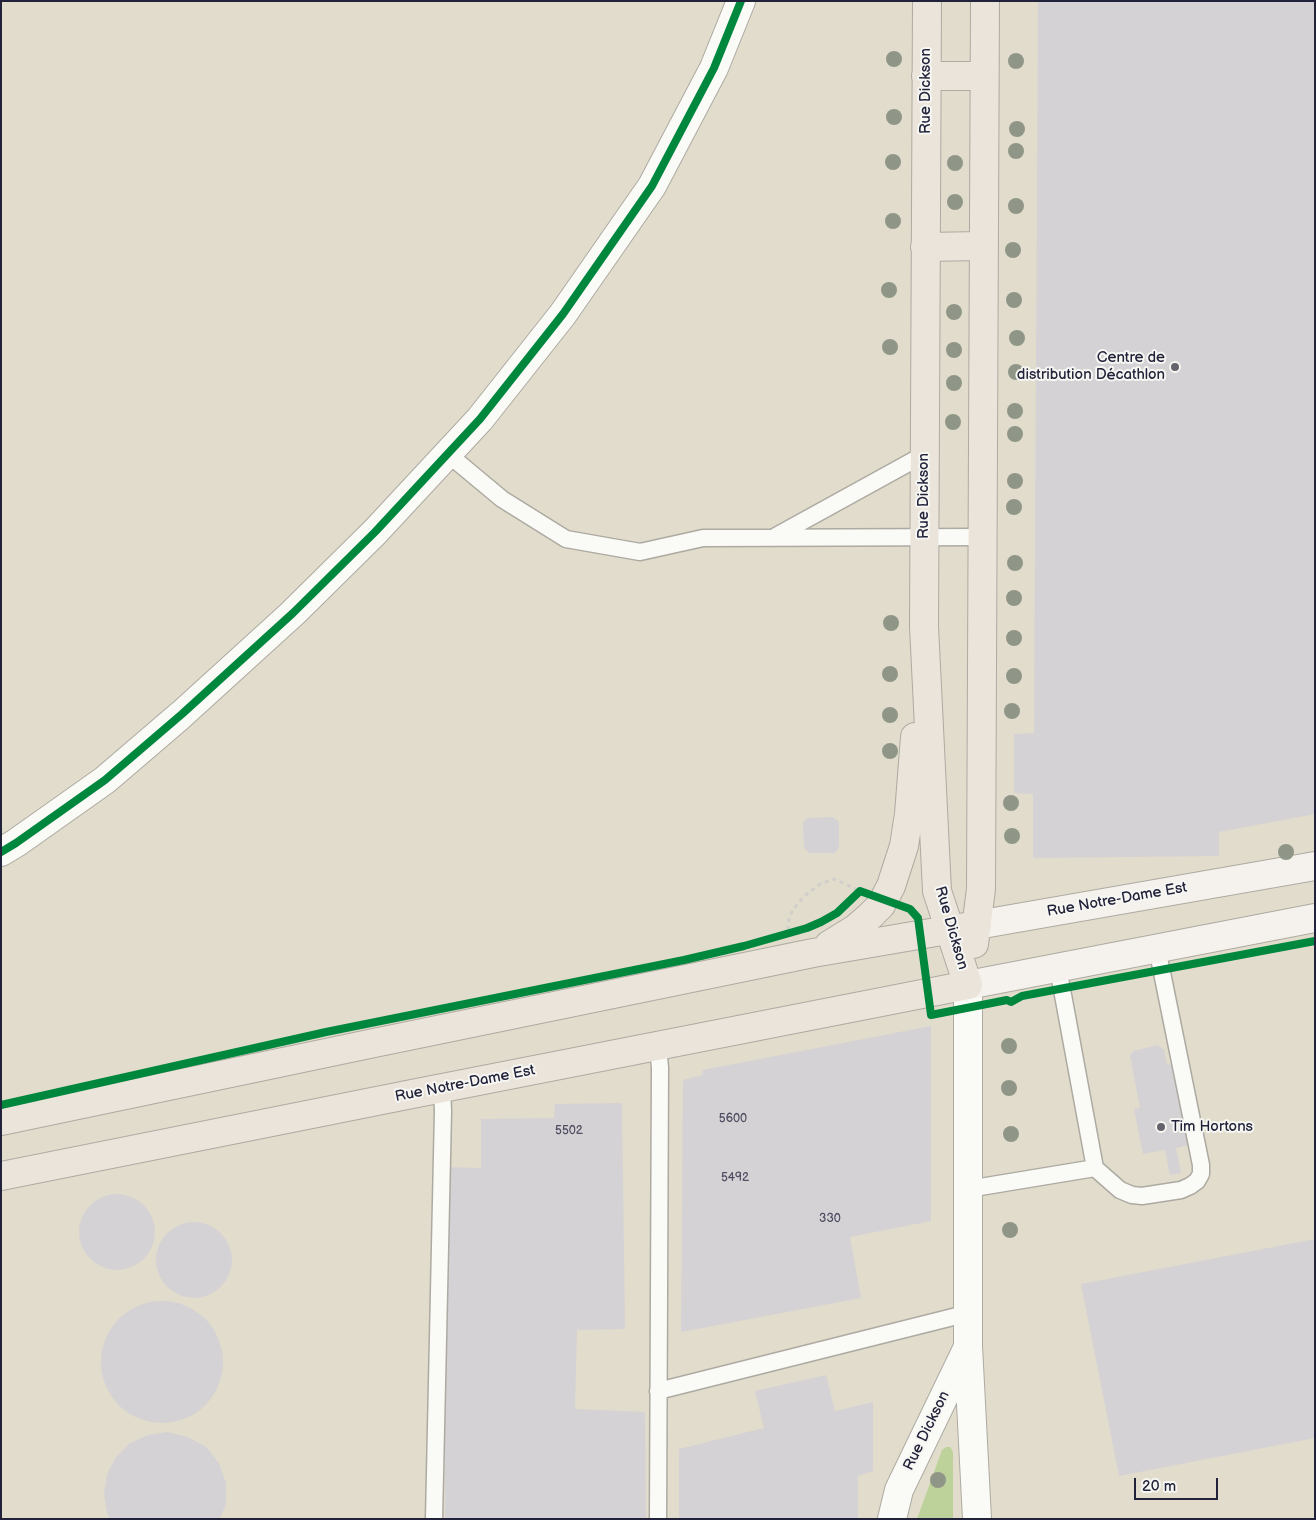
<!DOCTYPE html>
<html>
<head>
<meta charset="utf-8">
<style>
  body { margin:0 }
  #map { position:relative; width:1316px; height:1520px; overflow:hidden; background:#e1dccb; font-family:"Balsamiq Sans",sans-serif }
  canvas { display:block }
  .frame { position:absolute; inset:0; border:2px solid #22223b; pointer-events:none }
  .scale { position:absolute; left:1134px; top:1478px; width:84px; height:22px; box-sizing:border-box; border:2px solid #22223b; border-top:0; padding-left:6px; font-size:15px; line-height:18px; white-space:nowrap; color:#22223b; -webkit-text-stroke:4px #f6f6f2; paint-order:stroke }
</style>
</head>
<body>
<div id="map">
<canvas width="1316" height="1520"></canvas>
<div class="frame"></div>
<div class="scale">20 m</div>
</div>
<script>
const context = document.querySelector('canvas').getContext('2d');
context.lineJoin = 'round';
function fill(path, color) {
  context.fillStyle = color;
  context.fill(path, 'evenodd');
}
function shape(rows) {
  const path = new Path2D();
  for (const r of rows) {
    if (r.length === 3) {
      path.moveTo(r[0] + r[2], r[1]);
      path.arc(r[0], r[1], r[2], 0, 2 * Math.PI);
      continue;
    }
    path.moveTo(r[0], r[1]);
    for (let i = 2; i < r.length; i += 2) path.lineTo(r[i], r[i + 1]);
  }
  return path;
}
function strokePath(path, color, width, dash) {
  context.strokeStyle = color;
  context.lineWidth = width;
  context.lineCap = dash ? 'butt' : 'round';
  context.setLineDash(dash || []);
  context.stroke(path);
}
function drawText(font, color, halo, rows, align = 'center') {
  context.font = font + ' "Balsamiq Sans",sans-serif';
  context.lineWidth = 4;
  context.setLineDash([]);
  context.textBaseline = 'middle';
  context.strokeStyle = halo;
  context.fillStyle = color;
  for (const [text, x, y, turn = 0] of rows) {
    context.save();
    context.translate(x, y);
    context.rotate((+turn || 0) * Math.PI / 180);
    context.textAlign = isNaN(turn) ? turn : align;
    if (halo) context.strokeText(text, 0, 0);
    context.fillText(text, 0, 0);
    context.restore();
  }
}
const green = shape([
  [946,1447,950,1447,953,1452,953,1519,917,1519,942,1450]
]);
const building = shape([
  [1038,1,1315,1,1315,814,1219,832,1219,856,1033,858,1033,794,1014,793,1014,734,1034,733],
  [833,817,839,822,839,847,835,853,809,853,804,848,803,822,808,818],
  [931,1026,931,1221,850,1237,861,1298,681,1332,683,1080,702,1075,703,1070],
  [1158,1045,1164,1050,1167,1065,1172,1064,1188,1145,1176,1148,1181,1173,1170,1175,1165,1150,1143,1154,1134,1109,1140,1108,1130,1056,1133,1051],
  [622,1103,625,1329,577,1330,575,1409,645,1412,646,1519,445,1519,445,1167,481,1168,481,1119,554,1118,555,1104],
  [117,1232,38],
  [194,1260,38],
  [1315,1239,1315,1438,1119,1476,1081,1284],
  [162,1362,61],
  [826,1375,835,1411,873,1402,873,1471,858,1476,858,1519,679,1519,679,1449,764,1428,755,1391],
  [167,1432,188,1437,206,1447,219,1463,226,1483,226,1504,220,1519,110,1519,107,1513,104,1494,107,1474,116,1457,130,1443,148,1435]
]);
const path = shape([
  [788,930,789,917,797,904,807,894,820,884,834,879,856,889]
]);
const service = shape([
  [448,454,502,499,566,539,640,552,703,538,983,537],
  [776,536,925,454],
  [1058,968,1095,1168,1120,1190,1132,1195,1142,1196,1181,1190,1190,1186,1197,1181,1201,1174,1201,1165,1157,948],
  [968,1189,1095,1168],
  [658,1391,969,1313],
  [434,1519,443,1111,442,1088],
  [658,1519,660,1068,658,1046]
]);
const minor = shape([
  [1,852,16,843,105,780,182,714,293,613,375,532,480,419,563,314,652,186,714,68,741,1],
  [968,985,968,1346,977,1519],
  [892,1519,899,1490,967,1349]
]);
const secondary = shape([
  [977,925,1315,866],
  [968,985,1315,918]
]);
const primary = shape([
  [927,1,924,626,937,891,968,985],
  [926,76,984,76],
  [925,247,983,246],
  [974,944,981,889,985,1],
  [829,945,855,929,870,916,881,905,891,886,904,846,909,814,915,737],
  [1,1121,374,1043,813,953,977,925],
  [1,1176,412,1094,968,985]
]);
const cycleway = shape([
  [1,852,16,843,105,780,182,714,293,613,375,532,480,419,563,314,652,186,714,68,741,1],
  [1,1105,326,1032,684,960,744,946,807,928,821,922,837,913,860,891,910,909,918,918,931,1015,1007,1000,1011,1002,1022,996,1315,941]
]);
const trees = [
  [894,59],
  [1016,61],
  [894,117],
  [1017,129],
  [1016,151],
  [893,162],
  [955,163],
  [955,202],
  [1016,206],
  [893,221],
  [1013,250],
  [889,290],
  [1014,300],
  [954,312],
  [1017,338],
  [890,347],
  [954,350],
  [1016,372],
  [954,383],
  [1015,411],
  [953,422],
  [1015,434],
  [1015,481],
  [1014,507],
  [1015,563],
  [1014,598],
  [891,623],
  [1014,638],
  [890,674],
  [1014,676],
  [1012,711],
  [890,715],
  [890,751],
  [1011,803],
  [1012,836],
  [1286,852],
  [1009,1046],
  [1009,1088],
  [1011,1134],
  [1010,1230],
  [938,1480]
];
const markers = [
  [1175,367,5,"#65636d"],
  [1161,1127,5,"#65636d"]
];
const numberNames = [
  ["5600",733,1119],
  ["5502",569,1131],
  ["5492",735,1178],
  ["330",830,1219]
];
const streetNames = [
  ["Rue Dickson",926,91,-90],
  ["Rue Dickson",924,496,-90],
  ["Rue Notre-Dame Est",1117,900,-10],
  ["Rue Dickson",951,928,74],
  ["Rue Notre-Dame Est",465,1084,-11],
  ["Rue Dickson",927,1431,-64]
];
const poiNames = [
  ["Centre de",1165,358],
  ["distribution Décathlon",1165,375],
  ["Tim Hortons",1171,1127,"left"]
];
fill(green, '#bdd19b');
fill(building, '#d5d2d5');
strokePath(service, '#adaaa2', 19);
strokePath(minor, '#adaaa2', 30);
strokePath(secondary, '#adaaa2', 30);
strokePath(primary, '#adaaa2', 30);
strokePath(path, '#d1cfcc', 3, [4, 4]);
strokePath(service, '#fafaf7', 16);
strokePath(minor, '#fafaf7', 28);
strokePath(secondary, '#f5f1ec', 28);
strokePath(primary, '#ebe4db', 28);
strokePath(cycleway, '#00873e', 8);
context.fillStyle = '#909687';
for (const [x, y] of trees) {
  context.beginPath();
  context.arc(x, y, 8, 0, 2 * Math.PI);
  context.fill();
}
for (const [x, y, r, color] of markers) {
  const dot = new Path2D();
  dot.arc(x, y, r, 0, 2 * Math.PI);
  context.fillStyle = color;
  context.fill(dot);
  strokePath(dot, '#f6f6f2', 2);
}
drawText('12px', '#4f4e62', null, numberNames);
drawText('15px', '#22223b', '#f6f6f2', streetNames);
drawText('15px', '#22223b', '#f6f6f2', poiNames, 'right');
</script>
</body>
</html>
